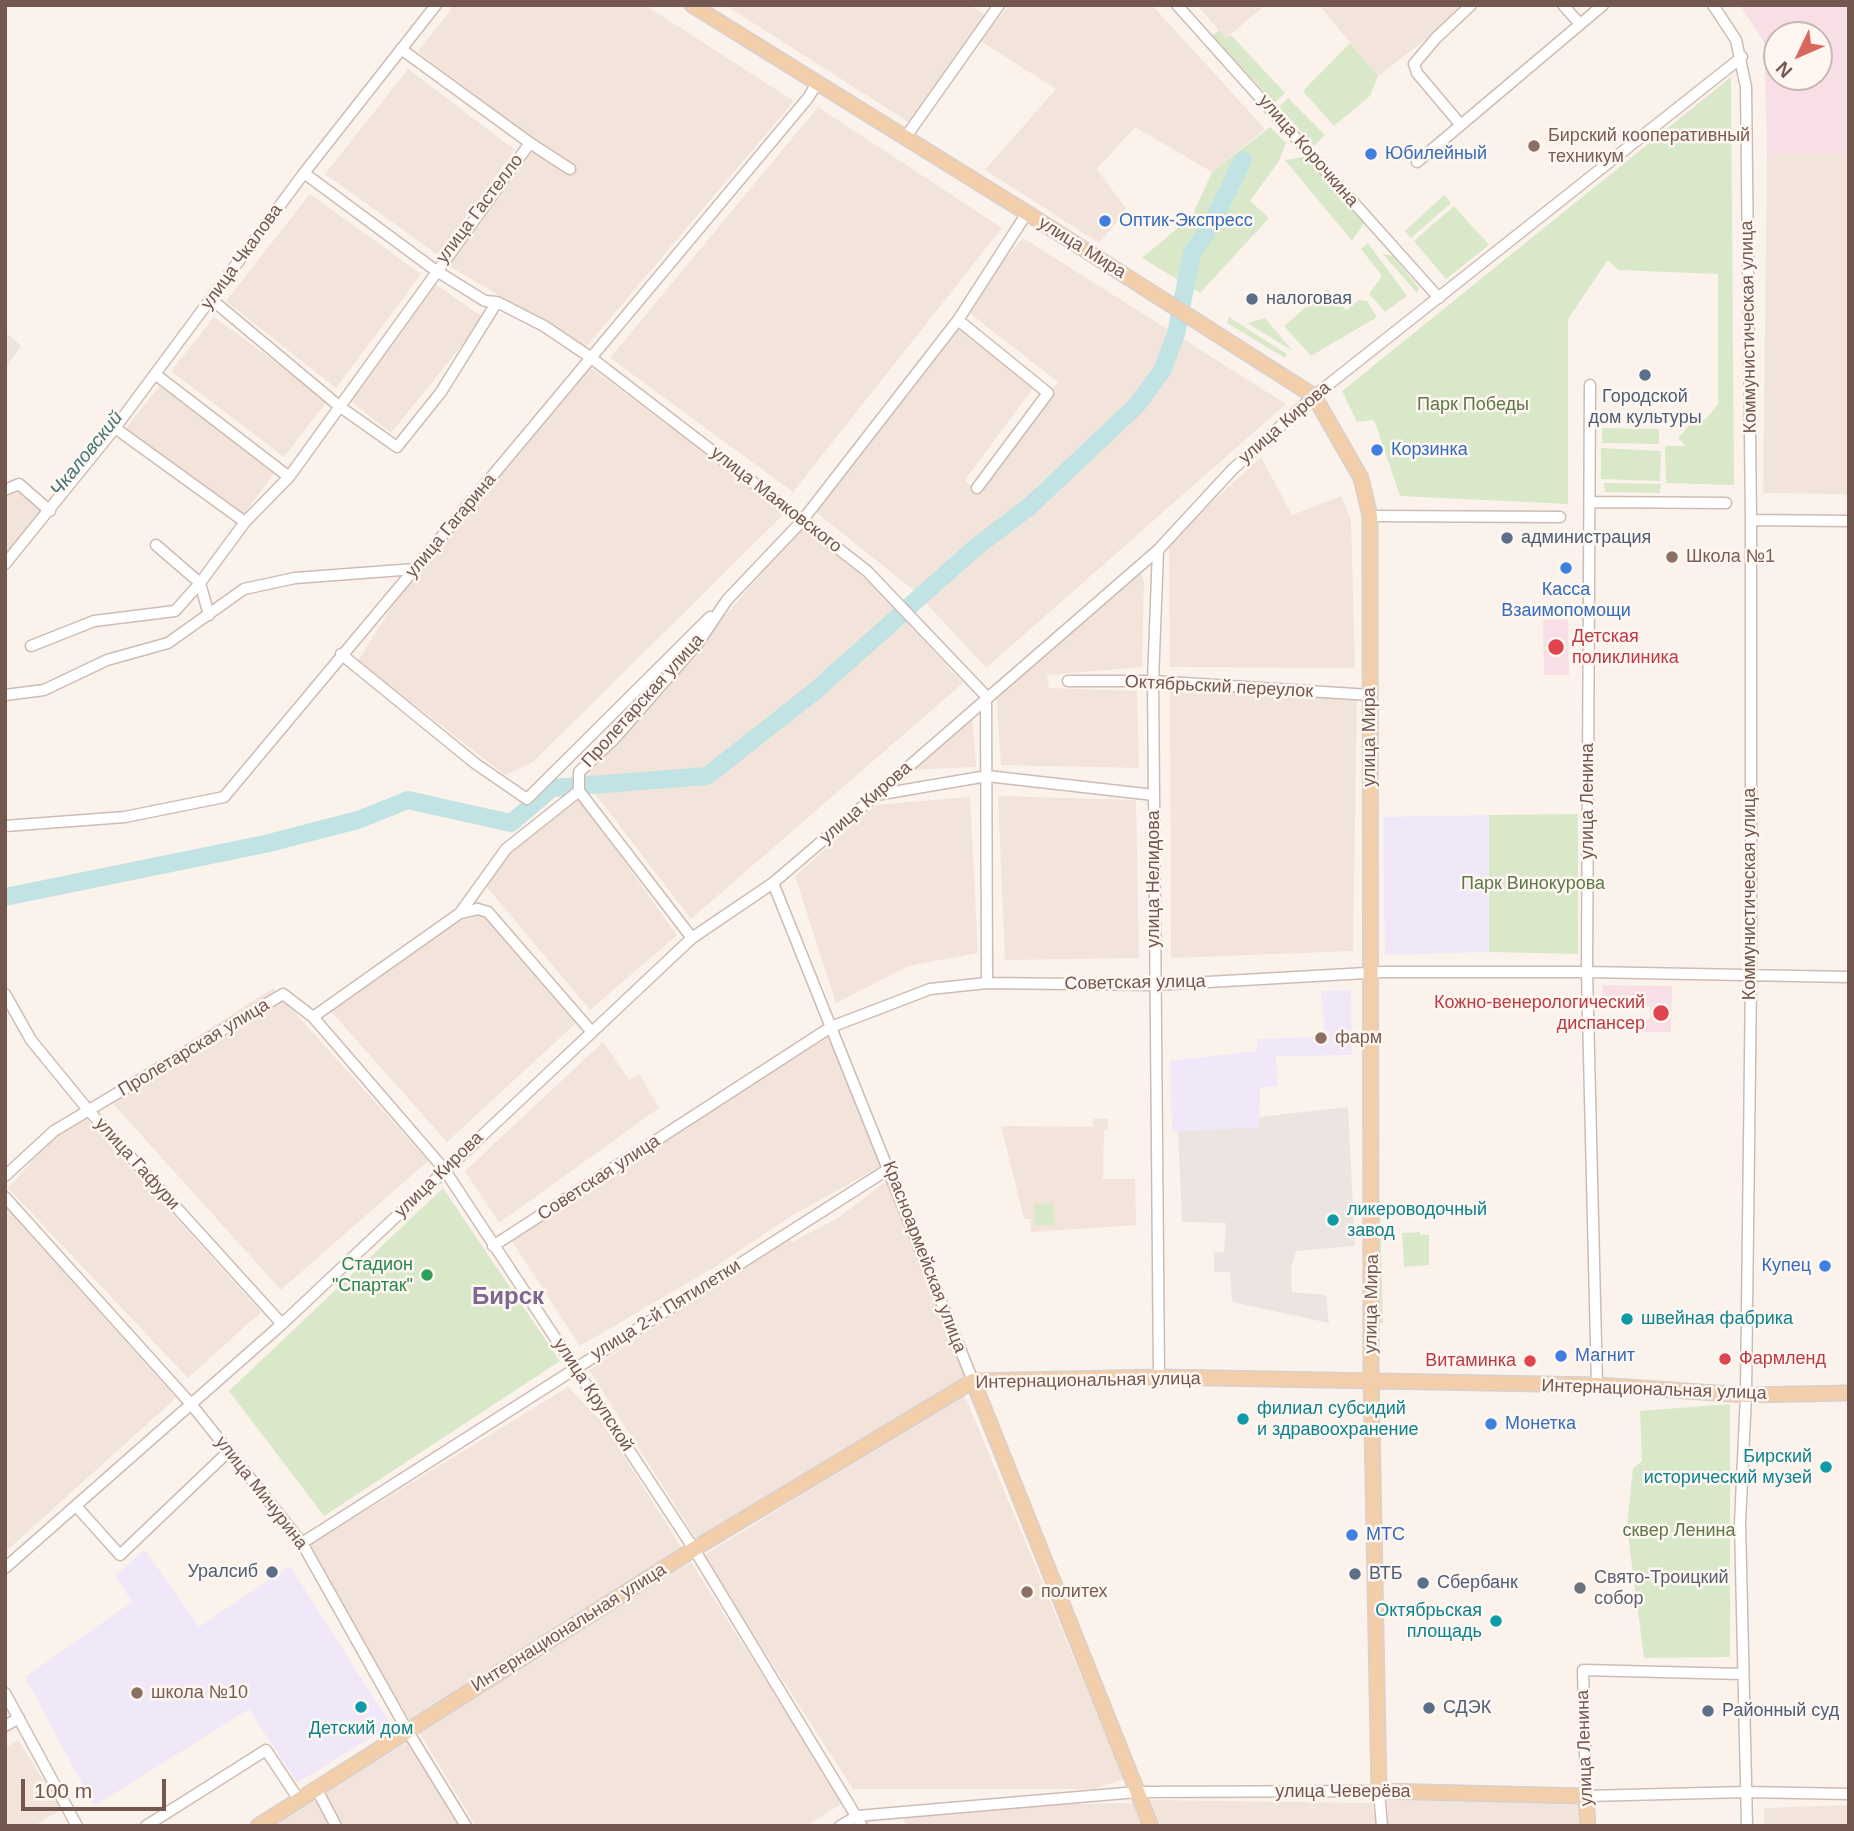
<!DOCTYPE html>
<html>
<head>
<meta charset="utf-8">
<style>
  body { margin:0 }
  #map { position:relative; width:1854px; height:1831px; overflow:hidden; background:#fbf3eb; font-family:Arial,sans-serif }
  canvas { display:block }
  .frame { position:absolute; inset:0; border:7px solid #745850; pointer-events:none }
  .north { position:absolute; left:1763px; top:21px; width:70px; height:70px; box-sizing:border-box; background:#fef7f1; border:2px solid #c7b7b1; border-radius:50%; rotate:226deg; font-size:19px; font-weight:700; line-height:28px; text-align:center; color:#745850 }
  .north::after { content:''; display:block; margin:auto; width:24px; height:32px; background:#d8685d; clip-path:polygon(50% 0,100% 100%,50% 72%,0 100%) }
  .scale { position:absolute; left:21px; top:1779px; width:145px; height:32px; box-sizing:border-box; border:4px solid #745850; border-top:0; padding-left:9px; font-size:21px; line-height:24px; white-space:nowrap; color:#745850; -webkit-text-stroke:5px #fef7f1; paint-order:stroke }
</style>
</head>
<body>
<div id="map">
<canvas width="1854" height="1831"></canvas>
<div class="frame"></div>
<div class="north">N</div>
<div class="scale">100 m</div>
</div>
<script>
const context = document.querySelector('canvas').getContext('2d');
context.lineJoin = 'round';
function fill(path, color) {
  context.fillStyle = color;
  context.fill(path, 'evenodd');
}
function shape(rows) {
  const path = new Path2D();
  for (const r of rows) {
    path.moveTo(r[0], r[1]);
    for (let i = 2; i < r.length; i += 2) path.lineTo(r[i], r[i + 1]);
  }
  return path;
}
function strokePath(path, color, width, dash) {
  context.strokeStyle = color;
  context.lineWidth = width;
  context.lineCap = dash ? 'butt' : 'round';
  context.setLineDash(dash || []);
  context.stroke(path);
}
function drawText(font, color, halo, rows, align = 'center') {
  context.font = font + ' Arial,sans-serif';
  context.lineWidth = 5;
  context.setLineDash([]);
  context.textBaseline = 'middle';
  context.strokeStyle = halo;
  context.fillStyle = color;
  for (const [text, x, y, turn = 0] of rows) {
    context.save();
    context.translate(x, y);
    context.rotate((+turn || 0) * Math.PI / 180);
    context.textAlign = isNaN(turn) ? turn : align;
    if (halo) context.strokeText(text, 0, 0);
    context.fillText(text, 0, 0);
    context.restore();
  }
}
const residential = shape([
  [454,5,645,5,794,101,586,347,449,266,539,143,418,52],
  [725,5,970,5,987,16,910,123],
  [1010,5,1152,5,1265,129,1212,172,1135,127,1097,169,1127,210,1099,243,985,170,1056,89,979,40],
  [1197,5,1266,5,1226,38],
  [1319,5,1457,5,1463,11,1378,76],
  [408,69,515,150,438,255,325,174],
  [818,107,1002,228,793,492,610,358],
  [1767,154,1849,154,1849,494,1763,493],
  [310,194,421,274,336,388,226,301],
  [1023,238,1286,404,986,668,916,592,813,510,958,320,1036,384,965,480,977,491,1058,382,963,308],
  [435,284,484,318,391,433,348,399],
  [214,317,328,400,284,457,171,371],
  [591,368,785,513,533,762,505,775,358,661,415,569],
  [162,383,277,470,243,515,126,428],
  [1261,457,1292,515,1341,496,1351,520,1355,668,1170,667,1169,542],
  [19,492,42,511,13,550,5,552,5,497],
  [801,528,867,580,963,683,691,919,580,774,636,718],
  [1139,569,1144,581,1142,667,1047,675,1049,688,1137,691,1139,768,1001,765,996,690],
  [1170,691,1357,696,1353,951,1171,958],
  [972,711,976,767,909,770],
  [575,793,677,935,590,1010,482,881,498,851],
  [998,796,1136,800,1139,958,1005,960],
  [970,797,978,953,908,966,836,1003,795,876,875,805],
  [475,897,576,1023,447,1142,325,1005],
  [273,988,428,1161,281,1290,106,1096],
  [828,1030,881,1166,793,1215,718,1265,580,1346,510,1238],
  [603,1042,629,1080,639,1074,659,1108,499,1223,465,1171],
  [78,1110,261,1312,188,1378,8,1188],
  [1093,1119,1108,1119,1108,1130,1104,1130,1103,1179,1135,1179,1136,1225,1031,1232,1030,1219,1024,1219,1001,1126,1093,1127],
  [886,1181,965,1378,697,1540,589,1370,789,1239,792,1242,838,1218],
  [5,1206,176,1398,5,1552],
  [568,1387,603,1423,683,1550,595,1602,410,1721,308,1546],
  [964,1394,1124,1779,1093,1789,853,1789,703,1556],
  [691,1562,843,1803,806,1826,476,1826,419,1732],
  [18,1740,62,1809,34,1826,5,1826,5,1748],
  [409,1741,459,1826,343,1826,323,1793],
  [320,1796,339,1826,273,1826],
  [1150,1800,1372,1803,1376,1826,1161,1826],
  [1387,1800,1581,1801,1582,1826,1388,1826],
  [1133,1803,1142,1826,906,1826,900,1807],
  [1849,1805,1849,1826,1764,1826,1764,1808]
]);
const industrial = shape([
  [5,332,21,346,5,369],
  [1348,1107,1355,1246,1296,1251,1291,1268,1292,1292,1326,1295,1329,1323,1232,1302,1230,1272,1214,1272,1214,1252,1224,1252,1226,1223,1182,1222,1178,1131,1258,1127,1259,1117]
]);
const education = shape([
  [1489,815,1489,952,1385,955,1383,817],
  [1351,990,1352,1055,1276,1056,1278,1086,1260,1087,1259,1127,1172,1132,1170,1061,1257,1051,1257,1039,1325,1037,1321,991],
  [145,1550,199,1627,290,1566,391,1725,297,1783,249,1709,94,1806,25,1677,132,1602,115,1575]
]);
const medical = shape([
  [1740,5,1849,5,1849,154,1767,154,1764,42],
  [1777,35,1819,35,1819,77,1777,77],
  [1568,619,1569,675,1544,675,1543,620],
  [1603,985,1672,986,1671,1032,1641,1032,1641,1020,1650,1019,1650,1006,1602,1005]
]);
const green = shape([
  [1219,30,1226,38,1231,35,1285,93,1275,103,1212,36],
  [1350,43,1378,76,1370,96,1334,126,1303,91],
  [1731,77,1734,485,1666,483,1665,446,1686,446,1678,438,1695,419,1705,420,1718,404,1718,274,1618,270,1608,260,1568,319,1568,504,1400,496,1376,425,1373,420,1357,422,1342,391],
  [1288,98,1325,135,1314,146,1279,107],
  [1270,127,1286,143,1279,161,1250,201,1269,218,1200,293,1142,258,1192,216,1212,172],
  [1304,157,1364,223,1352,241,1285,160],
  [1444,195,1451,203,1411,238,1405,231],
  [1454,206,1489,245,1446,279,1414,241],
  [1368,243,1407,296,1385,312,1369,294,1382,276,1361,249],
  [1383,254,1393,256,1419,288,1417,293],
  [1327,289,1346,310,1359,300,1367,301,1377,317,1311,356,1284,326],
  [1229,317,1287,354,1285,358,1227,323],
  [1265,318,1293,351,1247,323],
  [1602,428,1659,429,1659,444,1602,443],
  [1601,448,1661,451,1660,481,1601,479],
  [1604,483,1661,484,1660,493,1605,492],
  [1578,814,1578,954,1489,952,1489,815],
  [443,1188,560,1361,324,1516,229,1391],
  [1375,1201,1380,1201,1383,1323,1378,1323],
  [1053,1203,1055,1225,1035,1226,1034,1204],
  [1420,1232,1420,1235,1429,1235,1429,1265,1404,1267,1402,1233],
  [1730,1404,1730,1657,1644,1658,1627,1527,1633,1468,1642,1461,1640,1411]
]);
const river = shape([
  [911,605,976,547,1029,507,1137,405,1162,371,1176,334,1192,253,1210,227,1243,160],
  [5,897,265,844,358,820,408,800,511,823,552,788,707,776,815,691,899,616]
]);
const minor = shape([
  [1177,5,1439,298],
  [1563,5,1580,24],
  [1713,5,1736,40,1746,87,1751,520,1751,976,1746,1395,1740,1523,1747,1826],
  [1460,124,1417,73,1414,64,1436,38,1471,5],
  [905,138,999,5],
  [530,143,570,169],
  [1417,162,1603,5],
  [304,173,435,270,485,301,497,302,544,326,590,357,737,470,867,571,986,696,987,983],
  [211,299,339,406,397,447,441,392,497,302],
  [958,320,1048,393,977,488],
  [155,374,289,477],
  [1590,385,1587,972,1597,1385],
  [115,428,245,522],
  [5,490,19,484,50,511],
  [1590,502,1726,503],
  [1370,516,1560,517],
  [1751,520,1849,521],
  [1158,550,1153,681,1159,1377],
  [5,564,115,428,304,173,436,5],
  [209,615,200,583,245,522,289,477,530,143,401,49],
  [31,646,94,621,175,611,200,583,156,545],
  [341,654,476,764,527,799,710,617],
  [1068,681,1153,681,1370,695],
  [5,695,44,690,107,660,168,643,244,589,295,578,415,569],
  [579,791,692,938],
  [876,795,987,776,1154,795],
  [5,826,125,817,224,797,808,98,817,83],
  [773,883,973,1381],
  [460,913,478,909,488,912,591,1031],
  [5,994,31,1040,89,1111,282,1324],
  [313,1017,460,913,506,849,579,791,579,772,615,738,698,643,727,600,802,521,958,320,1027,213],
  [5,1176,54,1131,283,994,313,1017,444,1169,694,1549,862,1826],
  [5,1197,191,1404,302,1543,407,1730,466,1826],
  [493,1246,831,1027,930,989,987,983,1155,985,1384,972,1587,972,1849,977],
  [76,1506,120,1555,229,1451],
  [302,1543,890,1168],
  [5,1568,282,1324,692,938,773,883,876,795,1158,550,1233,469,1314,396,1742,57],
  [1742,1674,1583,1670,1586,1796,1745,1792,1849,1794],
  [5,1693,77,1826],
  [5,1726,19,1718],
  [316,1788,336,1826],
  [146,1826,266,1750,299,1800],
  [840,1826,857,1816,1137,1792,1379,1791,1382,1826]
]);
const major = shape([
  [692,5,1027,213,1314,396,1361,478,1370,516,1371,1373,1379,1791,1586,1796,1588,1826],
  [973,1381,1151,1826],
  [258,1826,694,1549,973,1381,1159,1377,1597,1385,1746,1395,1849,1393]
]);
const markers = [
  [1534,146,7,"#8d6e63"],
  [1371,154,7,"#3f7fe0"],
  [1105,221,7,"#3f7fe0"],
  [1252,299,7,"#5c6f8a"],
  [1645,375,7,"#5c6f8a"],
  [1377,450,7,"#3f7fe0"],
  [1507,538,7,"#5c6f8a"],
  [1672,557,7,"#8d6e63"],
  [1566,568,7,"#3f7fe0"],
  [1556,647,9,"#e0444e"],
  [1661,1013,9,"#e0444e"],
  [1321,1038,7,"#8d6e63"],
  [1333,1220,7,"#0f9aa8"],
  [1825,1266,7,"#3f7fe0"],
  [427,1275,7,"#2e9e5b"],
  [1627,1319,7,"#0f9aa8"],
  [1561,1356,7,"#3f7fe0"],
  [1725,1359,7,"#e0444e"],
  [1530,1361,7,"#e0444e"],
  [1243,1419,7,"#0f9aa8"],
  [1491,1424,7,"#3f7fe0"],
  [1826,1467,7,"#0f9aa8"],
  [1352,1535,7,"#3f7fe0"],
  [272,1572,7,"#5c6f8a"],
  [1355,1574,7,"#5c6f8a"],
  [1423,1583,7,"#5c6f8a"],
  [1580,1588,7,"#6b7280"],
  [1027,1592,7,"#8d6e63"],
  [1496,1621,7,"#0f9aa8"],
  [137,1693,7,"#8d6e63"],
  [361,1707,7,"#0f9aa8"],
  [1429,1708,7,"#5c6f8a"],
  [1708,1711,7,"#5c6f8a"]
];
const educationNames = [
  ["Бирский кооперативный",1548,136],
  ["техникум",1548,157],
  ["Школа №1",1686,557],
  ["фарм",1335,1038],
  ["политех",1041,1592],
  ["школа №10",151,1693]
];
const streetNames = [
  ["улица Корочкина",1308,151,49],
  ["улица Гастелло",480,209,-53],
  ["улица Мира",1082,248,32],
  ["улица Чкалова",242,257,-54],
  ["Коммунистическая улица",1749,327,-91],
  ["улица Кирова",1285,423,-41],
  ["улица Маяковского",776,500,38],
  ["улица Гагарина",451,526,-50],
  ["Октябрьский переулок",1219,687,3],
  ["Пролетарская улица",643,701,-48],
  ["улица Мира",1370,737,-90],
  ["улица Ленина",1588,801,-90],
  ["улица Кирова",866,803,-41],
  ["улица Нелидова",1154,879,-90],
  ["Коммунистическая улица",1750,894,-90],
  ["Советская улица",1135,983,-1],
  ["Пролетарская улица",194,1048,-31],
  ["улица Гафури",137,1164,48],
  ["улица Кирова",439,1175,-44],
  ["Советская улица",599,1178,-33],
  ["Красноармейская улица",924,1257,69],
  ["улица Мира",1372,1304,-89],
  ["улица 2-й Пятилетки",666,1310,-32],
  ["Интернациональная улица",1088,1381,-1],
  ["Интернациональная улица",1654,1390,2],
  ["улица Крупской",593,1395,57],
  ["улица Мичурина",261,1493,52],
  ["Интернациональная улица",569,1628,-32],
  ["улица Ленина",1585,1748,-92],
  ["улица Чеверёва",1343,1792]
];
const shopNames = [
  ["Юбилейный",1385,154],
  ["Оптик-Экспресс",1119,221],
  ["Корзинка",1391,450],
  ["Касса",1566,590,"center"],
  ["Взаимопомощи",1566,611,"center"],
  ["Купец",1811,1266,"right"],
  ["Магнит",1575,1356],
  ["Монетка",1505,1424],
  ["МТС",1366,1535]
];
const serviceNames = [
  ["налоговая",1266,299],
  ["Городской",1645,397,"center"],
  ["дом культуры",1645,418,"center"],
  ["администрация",1521,538],
  ["Уралсиб",258,1572,"right"],
  ["ВТБ",1369,1574],
  ["Сбербанк",1437,1583],
  ["СДЭК",1443,1708],
  ["Районный суд",1722,1711]
];
const parkNames = [
  ["Парк Победы",1473,405],
  ["Парк Винокурова",1533,884],
  ["сквер Ленина",1679,1531]
];
const healthNames = [
  ["Детская",1572,637],
  ["поликлиника",1572,658],
  ["Кожно-венерологический",1645,1003,"right"],
  ["диспансер",1645,1024,"right"],
  ["Фармленд",1739,1359],
  ["Витаминка",1516,1361,"right"]
];
const cultureNames = [
  ["ликероводочный",1347,1210],
  ["завод",1347,1231],
  ["швейная фабрика",1641,1319],
  ["филиал субсидий",1257,1409],
  ["и здравоохранение",1257,1430],
  ["Бирский",1812,1457,"right"],
  ["исторический музей",1812,1478,"right"],
  ["Октябрьская",1482,1611,"right"],
  ["площадь",1482,1632,"right"],
  ["Детский дом",361,1729,"center"]
];
const leisureNames = [
  ["Стадион",413,1265],
  ["\"Спартак\"",413,1286]
];
const worshipNames = [
  ["Свято-Троицкий",1594,1578],
  ["собор",1594,1599]
];
const waterNames = [
  ["Чкаловский",87,454,-51]
];
const districtNames = [
  ["Бирск",508,1297]
];
fill(residential, '#f2e4da');
fill(industrial, '#ebe4e0');
fill(education, '#f0e7f8');
fill(medical, '#f8dfe5');
fill(green, '#dae8ca');
strokePath(river, '#c1e3e3', 18);
strokePath(minor, '#cebcb4', 13);
strokePath(major, '#d8d0ce', 17);
strokePath(minor, '#fff', 10);
strokePath(major, '#f2ceab', 14);
for (const [x, y, r, color] of markers) {
  const dot = new Path2D();
  dot.arc(x, y, r, 0, 2 * Math.PI);
  context.fillStyle = color;
  context.fill(dot);
  strokePath(dot, '#fef7f1', 2.5);
}
drawText('18px', '#785e54', '#fef7f1', educationNames, 'left');
drawText('18px', '#745850', '#fef7f1', streetNames);
drawText('18px', '#366cbe', '#fef7f1', shopNames, 'left');
drawText('18px', '#4e5e75', '#fef7f1', serviceNames, 'left');
drawText('18px', '#5e7849', '#fef7f1', parkNames);
drawText('18px', '#be3a42', '#fef7f1', healthNames, 'left');
drawText('18px', '#0d838f', '#fef7f1', cultureNames, 'left');
drawText('18px', '#27864d', '#fef7f1', leisureNames, 'right');
drawText('18px', '#5b616d', '#fef7f1', worshipNames, 'left');
drawText('italic 19px', '#457677', '#fef7f1', waterNames);
drawText('bold 24px', '#7d688f', '#fef7f1', districtNames);
</script>
</body>
</html>
